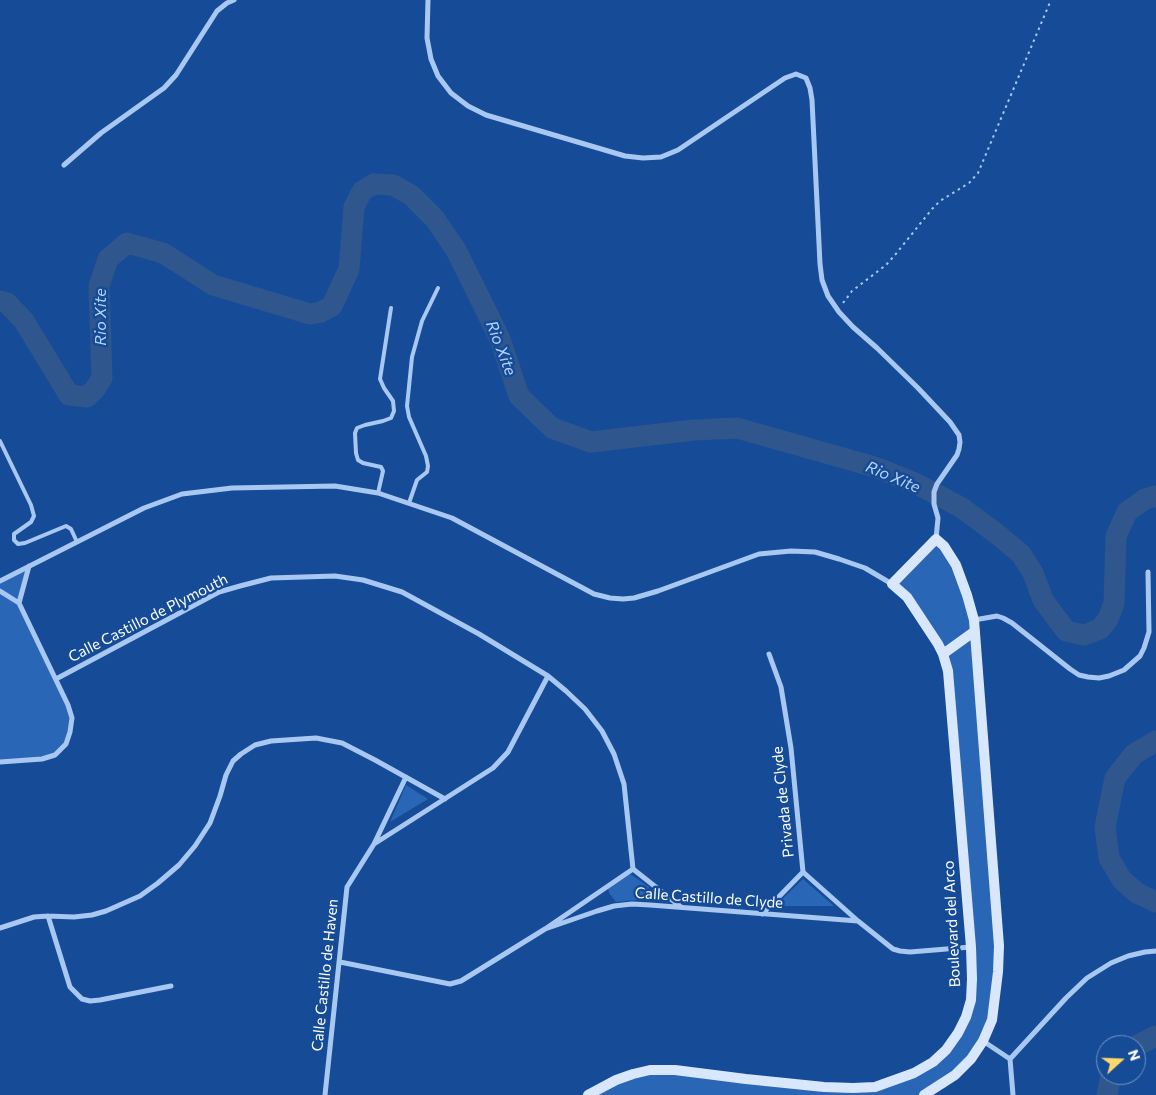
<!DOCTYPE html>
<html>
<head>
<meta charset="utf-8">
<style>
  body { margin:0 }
  #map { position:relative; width:1156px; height:1095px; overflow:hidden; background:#164c97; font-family:Commissioner,sans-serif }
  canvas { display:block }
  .north { position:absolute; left:1096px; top:1035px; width:50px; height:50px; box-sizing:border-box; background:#164c97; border:1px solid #7394c1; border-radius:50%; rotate:70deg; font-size:14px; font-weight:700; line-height:20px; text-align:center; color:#fff }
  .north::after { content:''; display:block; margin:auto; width:18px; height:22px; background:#ffd76a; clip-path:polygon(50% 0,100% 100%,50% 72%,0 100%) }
</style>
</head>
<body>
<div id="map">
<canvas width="1156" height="1095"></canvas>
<div class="north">N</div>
</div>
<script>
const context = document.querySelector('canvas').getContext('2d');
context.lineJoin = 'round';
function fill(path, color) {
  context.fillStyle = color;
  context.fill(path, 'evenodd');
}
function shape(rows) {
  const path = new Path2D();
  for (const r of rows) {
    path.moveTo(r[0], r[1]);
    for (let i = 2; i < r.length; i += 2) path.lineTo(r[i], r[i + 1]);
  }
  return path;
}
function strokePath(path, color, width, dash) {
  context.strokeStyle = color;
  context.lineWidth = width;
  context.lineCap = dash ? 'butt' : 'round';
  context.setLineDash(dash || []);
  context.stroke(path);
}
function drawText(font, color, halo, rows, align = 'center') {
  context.font = font + ' Commissioner,sans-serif';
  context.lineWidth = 5;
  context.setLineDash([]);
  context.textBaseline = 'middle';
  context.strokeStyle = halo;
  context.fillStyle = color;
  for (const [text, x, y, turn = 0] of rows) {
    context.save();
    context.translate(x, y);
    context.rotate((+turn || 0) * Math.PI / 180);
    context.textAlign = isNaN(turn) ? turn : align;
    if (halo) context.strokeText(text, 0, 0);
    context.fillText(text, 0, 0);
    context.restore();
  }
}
const green = shape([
  [936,539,944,546,974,620,999,946,995,1000,971,1059,924,1095,588,1095,650,1070,853,1088,896,1080,946,1050,971,1000,943,654,892,584],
  [29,566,19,603,72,718,66,744,55,755,42,759,0,762,0,581],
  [406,785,428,799,390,822],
  [630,874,649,887,645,899,616,902,609,893,608,888],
  [803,879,834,906,775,906]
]);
const river = shape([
  [0,301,7,303,24,321,69,395,87,397,95,389,102,378,99,286,108,259,127,243,163,253,213,285,310,314,321,312,332,306,349,269,354,207,362,191,374,184,393,185,411,195,435,219,456,250,500,339,519,396,552,428,591,442,694,430,737,428,875,467,917,484,962,508,997,534,1021,554,1033,573,1043,600,1066,631,1084,635,1100,629,1108,619,1114,603,1116,536,1127,512,1145,499,1156,496],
  [1156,741,1134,754,1115,778,1105,827,1109,858,1122,880,1137,893,1156,902],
  [1136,1046,1156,1036],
  [1107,1095,1111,1075]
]);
const path = shape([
  [843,303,852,291,886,265,895,255,932,209,940,201,969,183,978,173,1051,0]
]);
const lane = shape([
  [0,441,31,505,34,516,31,522,14,534,14,540,18,544,25,543,66,526,71,529,77,542],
  [378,493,383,471,381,467,363,463,358,460,356,453,355,433,357,428,365,425,383,421,391,418,394,411,393,401,384,388,380,379,391,308],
  [409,503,417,480,427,472,428,466,426,456,409,417,407,406,412,357,422,321,438,288]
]);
const street = shape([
  [428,0,427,38,431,59,438,76,451,93,468,106,486,115,625,156,643,158,661,157,678,150,785,78,796,74,806,78,810,88,812,100,820,264,822,280,828,296,839,312,853,327,877,348,918,388,950,422,959,435,960,442,959,449,957,455,937,484,934,492,934,504,938,518,936,539],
  [64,165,101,133,164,88,176,75,217,11,227,3,234,0],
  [0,581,144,508,182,494,232,488,335,486,378,493,452,518,594,594,610,598,623,599,634,598,658,591,759,554,791,551,815,552,839,559,865,568,892,584],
  [0,591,19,603],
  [974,620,997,616,1003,618,1012,623,1070,669,1079,675,1088,677,1099,678,1109,676,1124,670,1140,656,1144,648,1149,632,1148,572],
  [769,654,781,687,791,748,803,872,858,921,893,949,900,951,910,952,971,947],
  [56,679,219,592,240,586,271,578,335,576,363,580,402,592,479,634,548,676,566,691,585,709,602,731,614,754,624,784,633,869,545,929],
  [0,762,42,759,55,755,66,744,70,732,72,718,68,705,19,603,29,566],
  [374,844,406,777],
  [633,869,681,907],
  [762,914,803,872],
  [48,916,70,987,82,999,90,1001,100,1000,171,986],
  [0,928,34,917,48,916,74,917,92,915,106,911,140,896,158,883,179,865,195,846,210,823,220,796,226,775,233,761,241,754,255,745,271,741,316,738,342,743,375,760,445,799],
  [340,962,450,984,461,981,545,929,597,911,614,906,632,904,650,905,858,921],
  [983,1041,1010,1059,1013,1095],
  [1010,1059,1066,998,1087,978,1111,963,1128,956,1145,952,1156,951],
  [325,1095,347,887,374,844,493,768,508,752,548,676]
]);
const secondary = shape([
  [943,654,975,631],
  [588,1095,616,1080,633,1074,650,1070,675,1070,746,1079,824,1087,853,1088,875,1087,914,1073,933,1062,946,1050,958,1033,966,1017,971,1000,972,979,971,947,948,671,943,654,938,644,907,597,892,584,936,539,944,546,956,565,967,595,974,620,999,946,998,972,992,1020,983,1041,971,1059,955,1075,924,1095]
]);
const streetNames = [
  ["Calle Castillo de Plymouth",148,618,-27],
  ["Privada de Clyde",783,802,-96],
  ["Calle Castillo de Clyde",709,898,4],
  ["Boulevard del Arco",952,924,-93],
  ["Calle Castillo de Haven",325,975,-84]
];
const waterNames = [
  ["Rio Xite",101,317,-90],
  ["Rio Xite",501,348,69],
  ["Rio Xite",893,477,23]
];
fill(green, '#2a66b6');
strokePath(river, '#2f578e', 21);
strokePath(path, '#a9c8f1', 2, [2.5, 4]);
strokePath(lane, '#a9c8f1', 4);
strokePath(street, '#a9c8f1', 5);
strokePath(secondary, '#d8e7fc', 10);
drawText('15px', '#fff', '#164c97', streetNames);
drawText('italic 16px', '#b5d3f8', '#164c97', waterNames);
</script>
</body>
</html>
